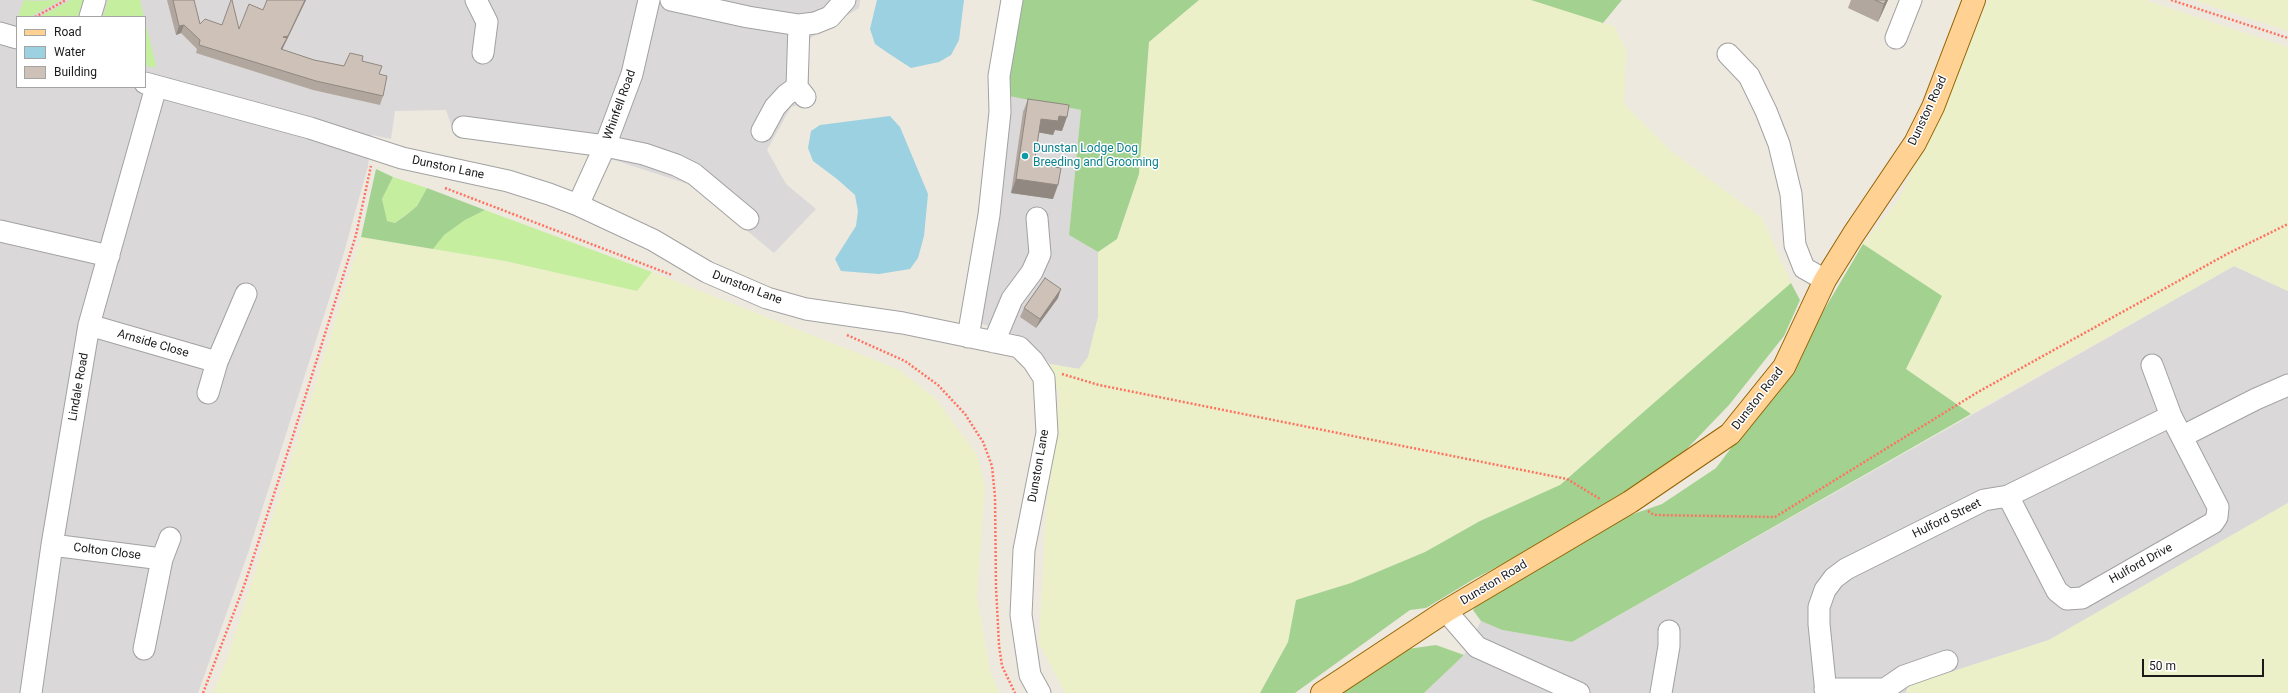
<!DOCTYPE html>
<html>
<head>
<meta charset="utf-8">
<style>
  body { margin:0 }
  #map { position:relative; width:2288px; height:693px; overflow:hidden; background:#eee9df; font-family:Roboto,sans-serif }
  canvas { display:block }
  .legend { position:absolute; left:16px; top:16px; width:130px; height:72px; box-sizing:border-box; background:#fff; border:1px solid #a4a4a4; margin:0; padding:5px 7px; list-style:none; font-size:12px; color:#1b1b1b }
  .legend li { display:flex; align-items:center; gap:8px; height:20px }
  .legend b { width:20px; border:1px solid #a4a4a4 }
  .scale { position:absolute; left:2142px; top:659px; width:122px; height:18px; box-sizing:border-box; border:2px solid #1b1b1b; border-top:0; padding-left:5px; font-size:12px; line-height:14px; white-space:nowrap; color:#1b1b1b; -webkit-text-stroke:3px #fff; paint-order:stroke }
</style>
</head>
<body>
<div id="map">
<canvas width="2288" height="693"></canvas>
<ul class="legend">
<li><b style="height:5px;background:#ffd294"></b>Road</li>
<li><b style="height:11px;background:#9bd1e1"></b>Water</li>
<li><b style="height:11px;background:#cec2b8"></b>Building</li>
</ul>
<div class="scale">50 m</div>
</div>
<script>
const context = document.querySelector('canvas').getContext('2d');
context.lineJoin = 'round';
function fill(path, color) {
  context.fillStyle = color;
  context.fill(path, 'evenodd');
}
function shape(rows) {
  const path = new Path2D();
  for (const r of rows) {
    path.moveTo(r[0], r[1]);
    for (let i = 2; i < r.length; i += 2) path.lineTo(r[i], r[i + 1]);
  }
  return path;
}
function strokePath(path, color, width, dash) {
  context.strokeStyle = color;
  context.lineWidth = width;
  context.lineCap = dash ? 'butt' : 'round';
  context.setLineDash(dash || []);
  context.stroke(path);
}
function drawText(font, color, halo, rows, align = 'center') {
  context.font = font + ' Roboto,sans-serif';
  context.lineWidth = 3;
  context.setLineDash([]);
  context.textBaseline = 'middle';
  context.strokeStyle = halo;
  context.fillStyle = color;
  for (const [text, x, y, turn = 0] of rows) {
    context.save();
    context.translate(x, y);
    context.rotate((+turn || 0) * Math.PI / 180);
    context.textAlign = isNaN(turn) ? turn : align;
    if (halo) context.strokeText(text, 0, 0);
    context.fillText(text, 0, 0);
    context.restore();
  }
}
const residential = shape([
  [0,0,860,0,859,8,809,39,809,102,791,107,767,150,786,184,816,209,774,253,691,185,614,160,454,133,446,110,395,111,391,139,372,135,368,166,343,256,248,553,198,693,0,693],
  [17,17,145,17,145,87,17,87],
  [993,93,1081,110,1069,235,1098,252,1098,317,1088,358,1079,369,1050,364,1025,337,965,319],
  [2234,266,2288,291,2288,503,2049,640,1908,686,1906,693,1424,693,1464,655,1481,621,1502,630,1572,642]
]);
const farmland = shape([
  [1199,0,1531,0,1614,26,1626,50,1624,104,1671,151,1762,218,1791,283,1560,485,1480,521,1425,552,1351,583,1296,600,1288,642,1260,693,1065,693,1039,643,1046,512,1059,396,1050,364,1079,369,1088,357,1098,317,1098,252,1117,239,1139,174,1149,42],
  [1988,0,2145,0,2288,47,2288,291,2234,266,1971,414,1906,369,1941,296,1863,244,1899,199],
  [2194,0,2288,0,2288,31,2229,12],
  [361,237,505,261,637,291,652,272,898,369,936,399,977,455,985,486,977,596,990,671,1000,693,213,693,226,662,317,379],
  [2288,503,2288,693,1906,693,1908,686,2049,640]
]);
const grass = shape([
  [24,0,34,1,61,0,30,17,18,17],
  [71,0,84,0,78,17,39,17],
  [108,0,140,0,144,17,103,17],
  [145,21,156,65,154,68,145,65],
  [393,177,427,188,417,206,395,223,386,221,382,199],
  [485,210,652,272,637,291,505,261,433,249,443,235,465,220]
]);
const forest = shape([
  [1008,0,1199,0,1149,42,1139,174,1117,239,1098,252,1069,235,1081,110,993,93],
  [1531,0,1622,0,1603,23],
  [376,169,393,177,382,199,387,221,395,223,406,215,417,206,427,188,485,210,465,220,444,235,433,249,361,237],
  [1863,244,1942,296,1906,369,1971,414,1572,642,1502,630,1481,621,1473,610,1485,595,1599,526,1662,504,1716,468,1784,378],
  [1791,283,1800,300,1784,336,1729,405,1681,455,1611,507,1474,579,1426,608,1410,610,1295,693,1260,693,1288,642,1296,600,1351,583,1425,552,1480,521,1560,485],
  [1436,645,1464,655,1424,693,1341,693,1407,649]
]);
const water = shape([
  [877,0,964,0,959,40,951,55,939,62,911,68,888,53,875,44,870,29],
  [890,116,900,127,928,194,924,236,918,258,910,269,879,274,841,271,835,259,856,226,858,211,855,195,837,179,813,161,808,148,811,131,820,125]
]);
const path = shape([
  [2171,0,2288,38],
  [35,17,66,0],
  [445,188,672,275],
  [847,335,905,361,938,385,965,414,983,442,992,466,995,497,996,587,999,645,1002,666,1015,693],
  [1062,374,1099,385,1567,479,1600,499],
  [1648,511,1654,515,1775,517,1978,392,2227,254,2288,224],
  [203,693,244,586,292,439,356,235,371,166]
]);
const minor = shape([
  [476,0,487,22,483,53],
  [671,0,748,17,799,25,815,23,830,17,845,0],
  [90,17,95,0],
  [799,25,797,87,805,97],
  [0,33,17,38],
  [1896,38,1911,0],
  [1728,54,1749,76,1766,111,1779,144,1791,194,1795,245,1804,268,1825,280],
  [145,83,310,128,402,158,508,181,549,194,578,205,653,240,707,272,767,298,806,309,903,323,1019,347,1033,361,1044,378,1047,433,1024,550,1021,615,1030,675,1040,693],
  [463,127,605,146,644,154,676,165,694,174,748,219],
  [762,131,775,107,786,95,797,87],
  [578,205,605,146,632,74,649,0],
  [0,231,109,256],
  [89,325,217,362],
  [968,337,989,215,1000,112,999,76,1012,0],
  [994,342,1012,299,1032,272,1040,254,1037,218],
  [208,393,217,362,246,294],
  [2183,436,2256,399,2288,385],
  [2008,496,2057,591,2067,599,2082,598,2213,523,2217,517,2218,507,2171,416,2152,365],
  [52,545,162,559],
  [1446,611,1477,647,1579,693],
  [144,649,162,559,170,538],
  [1825,689,1885,689,1904,676,1947,661],
  [31,693,52,545,89,325,156,87],
  [1661,693,1669,646,1669,631],
  [1826,693,1819,624,1819,607,1825,590,1834,578,1846,569,1984,500,2008,496,2171,416]
]);
const major = shape([
  [1322,693,1446,611,1630,502,1730,434,1784,367,1825,280,1853,235,1915,143,1933,107,1974,0]
]);
const wall = shape([
  [167,0,194,0,200,24,222,25,239,29,263,10,306,0,282,50,314,60,344,66,362,61,379,74,383,96,380,105,313,90,196,53,197,49,181,33,176,35],
  [1851,0,1888,0,1878,22,1848,8],
  [1028,99,1062,131,1055,130,1053,135,1039,132,1034,164,1053,199,1011,193,1023,112],
  [1058,298,1036,328,1020,317,1024,308]
]);
const shadedWall = shape([
  [305,0,306,0,278,58,283,37],
  [1886,0,1888,0,1878,22,1884,4],
  [184,25,181,33,176,35,179,26],
  [1059,116,1067,117,1062,131,1055,130,1053,135,1036,132,1041,119],
  [1016,179,1058,185,1053,199,1011,193],
  [1061,289,1058,298,1036,328,1040,319]
]);
const building = shape([
  [173,0,194,0,200,24,205,19,222,25,231,0,232,0,239,29,249,4,263,10,267,0,305,0,288,36,283,37,287,38,281,49,314,60,344,66,350,53,363,56,362,61,382,66,379,74,387,76,383,96,316,81,199,45,200,40,184,25,179,26,173,0],
  [1875,0,1886,0,1884,4,1875,0],
  [1028,99,1069,105,1067,117,1059,116,1058,121,1041,119,1034,164,1061,168,1058,185,1016,179,1028,99],
  [1045,278,1061,289,1040,319,1024,308,1045,278]
]);
const markers = [
  [1025,156,4,"#0f9aa8"]
];
const streetNames = [
  ["Whinfell Road",620,105,-70],
  ["Dunston Road",1928,111,-65],
  ["Dunston Lane",448,168,12],
  ["Dunston Lane",747,288,21],
  ["Arnside Close",153,344,16],
  ["Lindale Road",79,387,-80],
  ["Dunston Road",1758,399,-52],
  ["Dunston Lane",1039,466,-80],
  ["Hulford Street",1947,519,-26],
  ["Colton Close",107,552,7],
  ["Hulford Drive",2141,564,-29],
  ["Dunston Road",1494,583,-31]
];
const cultureNames = [
  ["Dunstan Lodge Dog",1033,149],
  ["Breeding and Grooming",1033,163]
];
fill(residential, '#dad8d8');
fill(farmland, '#ecf0c8');
fill(grass, '#c5ef9f');
fill(forest, '#a3d290');
fill(water, '#9bd1e1');
strokePath(minor, '#a2a2a2', 23);
strokePath(major, '#936300', 24);
strokePath(path, '#ff7160', 2.5, [2, 2]);
strokePath(minor, '#fff', 21);
strokePath(major, '#ffd294', 22);
fill(wall, '#b1a79e');
fill(shadedWall, '#908881');
fill(building, '#cec2b8');
strokePath(building, '#908881', 1);
for (const [x, y, r, color] of markers) {
  const dot = new Path2D();
  dot.arc(x, y, r, 0, 2 * Math.PI);
  context.fillStyle = color;
  context.fill(dot);
  strokePath(dot, '#fff', 1.5);
}
drawText('12px', '#1b1b1b', '#fff', streetNames);
drawText('12px', '#0d838f', '#fff', cultureNames, 'left');
</script>
</body>
</html>
